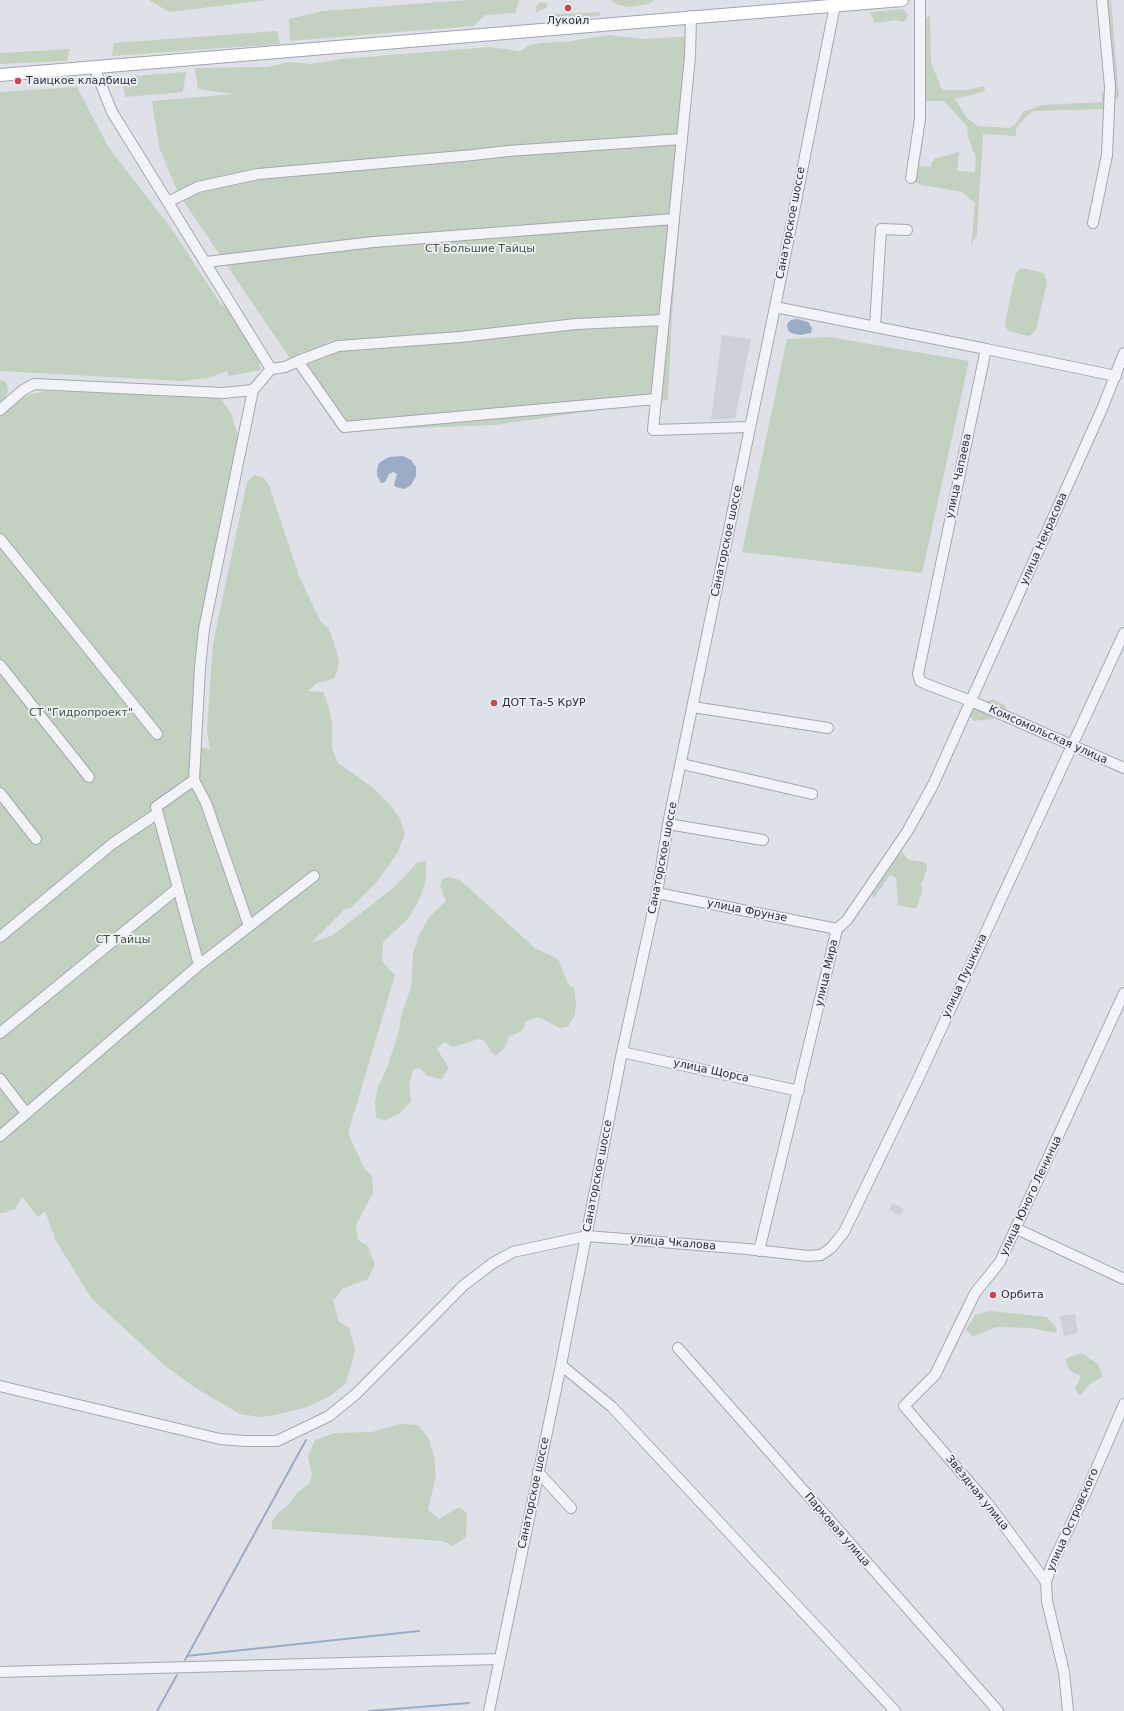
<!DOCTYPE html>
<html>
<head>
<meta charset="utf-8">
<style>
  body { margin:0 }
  canvas { display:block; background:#dfe1e8 }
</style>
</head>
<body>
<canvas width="1124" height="1711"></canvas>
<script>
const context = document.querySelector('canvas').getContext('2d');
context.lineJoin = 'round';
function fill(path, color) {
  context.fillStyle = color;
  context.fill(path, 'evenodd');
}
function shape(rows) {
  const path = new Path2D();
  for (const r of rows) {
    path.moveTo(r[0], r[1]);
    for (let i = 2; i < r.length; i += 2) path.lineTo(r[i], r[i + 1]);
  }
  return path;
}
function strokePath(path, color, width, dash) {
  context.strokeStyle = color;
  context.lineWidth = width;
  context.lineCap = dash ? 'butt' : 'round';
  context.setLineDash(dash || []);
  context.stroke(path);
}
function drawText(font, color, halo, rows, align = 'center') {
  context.font = font + ' "DejaVu Sans",sans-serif';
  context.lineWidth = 3.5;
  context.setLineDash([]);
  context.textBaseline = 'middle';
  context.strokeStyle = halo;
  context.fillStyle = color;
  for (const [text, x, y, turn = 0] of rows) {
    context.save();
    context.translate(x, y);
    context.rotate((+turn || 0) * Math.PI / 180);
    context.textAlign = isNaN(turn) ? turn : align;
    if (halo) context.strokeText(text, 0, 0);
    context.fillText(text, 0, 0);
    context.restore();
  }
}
const built = shape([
  [722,335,751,339,735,418,711,420],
  [893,1203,904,1209,900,1216,889,1209],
  [1075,1314,1078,1333,1064,1336,1060,1316]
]);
const green = shape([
  [149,0,267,0,169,12],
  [467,0,519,0,515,13,486,15,473,26,290,41,289,19,323,11],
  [611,0,655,0,648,4,628,7,616,4],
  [1104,0,1111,0,1119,96,1106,109,1034,111,1028,115,1016,128,1016,136,983,134,977,234,971,246,975,203,962,192,921,185,915,182,911,161,917,131,917,21,930,16,931,62,942,90,967,90,984,86,985,91,955,99,967,118,978,126,1009,128,1016,124,1023,112,1042,105,1102,102,1102,93,1107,92,1101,19,1096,4],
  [924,101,944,101,967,126,968,137,976,158,975,172,957,171,959,152,934,159,930,167,919,166,922,144],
  [541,2,547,3,547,7,536,13,536,6],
  [903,9,908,15,904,22,896,20,875,23,870,12],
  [600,12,601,14,599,16,551,20,548,19,549,15,554,14],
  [277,31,280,44,112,56,114,43],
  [609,35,642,39,695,36,672,315,668,400,495,425,339,431,178,193,159,147,152,101,235,94,198,89,195,68,268,67,288,62,310,64,341,59,490,47,520,51,530,45,541,43,564,42],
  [70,49,67,61,0,64,0,53],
  [186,72,183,92,125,97,122,77],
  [77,87,109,148,171,228,222,306,228,304,265,360,259,364,261,370,229,376,227,371,208,378,182,381,0,371,0,92],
  [1022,268,1044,273,1047,283,1036,330,1031,335,1027,336,1009,331,1006,328,1005,324,1015,275,1017,271],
  [829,337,969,361,922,573,742,552,787,339],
  [0,380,4,381,7,384,8,391,4,400,0,403],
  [44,391,219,397,231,413,239,439,202,631,195,747,210,749,207,730,213,644,247,482,254,475,264,478,269,485,299,576,321,622,329,629,337,652,339,664,334,679,317,683,308,691,323,692,329,707,332,723,332,749,338,763,372,787,390,805,399,817,405,833,398,852,377,882,352,907,344,910,311,943,333,935,393,888,418,862,426,861,426,880,419,900,408,919,383,942,382,961,395,975,348,1133,364,1168,372,1176,373,1193,356,1225,358,1240,367,1245,375,1264,368,1279,342,1289,333,1301,339,1322,349,1328,355,1350,351,1367,345,1384,332,1395,307,1407,275,1415,260,1417,240,1414,194,1387,164,1365,91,1298,56,1241,45,1211,38,1217,22,1197,15,1209,3,1213,0,1213,0,415,11,405,28,395],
  [993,699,1006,706,1007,709,993,719,973,721,969,715,975,706],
  [901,852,903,852,906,857,909,860,924,862,927,865,927,870,921,885,923,890,916,909,898,905,896,878,890,875,874,898,871,895,895,857],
  [449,877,460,880,535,948,558,959,568,984,574,988,576,1003,575,1014,568,1027,560,1028,538,1017,526,1021,522,1031,509,1037,505,1047,496,1056,491,1052,485,1041,479,1039,453,1047,444,1042,437,1049,449,1068,442,1079,427,1076,420,1068,413,1070,409,1084,411,1101,400,1113,385,1121,376,1118,375,1102,378,1087,388,1065,399,1031,401,1016,411,988,413,953,420,933,430,916,446,901,440,886,442,879],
  [991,1311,1047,1317,1057,1329,1055,1333,1031,1328,996,1327,973,1337,966,1329,975,1315],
  [1081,1353,1098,1364,1103,1377,1098,1379,1089,1385,1080,1396,1075,1389,1081,1376,1070,1371,1065,1359],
  [400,1424,418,1425,428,1437,434,1456,436,1476,428,1510,439,1519,459,1507,467,1513,466,1537,453,1546,442,1541,272,1529,272,1522,277,1514,288,1505,298,1492,309,1484,312,1475,308,1456,315,1440,335,1433,372,1432]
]);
const water = shape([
  [797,319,808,322,812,328,811,333,800,335,791,333,788,330,787,324,791,320],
  [403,456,411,460,416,467,416,476,411,485,404,489,396,487,394,485,397,474,393,472,389,474,385,482,381,483,377,475,377,470,379,463,389,457]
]);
const stream = shape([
  [187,1656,419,1631],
  [185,1660,306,1440],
  [157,1711,177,1675],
  [369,1711,469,1703]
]);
const minor = shape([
  [691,16,690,57,653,430,749,427],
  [94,67,112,112,271,369],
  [911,178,920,119,920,0],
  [168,202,198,187,258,174,473,155,508,151,682,139],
  [1093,223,1107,155,1110,87,1102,0],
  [206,262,373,242,674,219],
  [775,307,986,349],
  [875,326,881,229,907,230],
  [298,361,338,346,460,337,576,324,664,320],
  [1116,376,986,349,918,674,920,681,926,684,971,701,1124,768],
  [0,410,23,390,34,384,223,393,253,390,271,369,285,367,298,361,344,427,656,399],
  [0,539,157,734],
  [0,665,89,777],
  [693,707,828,728],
  [682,764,812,794],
  [194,780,156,807,199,965],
  [0,793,36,839],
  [668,824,763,840],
  [657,893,837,929],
  [249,926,206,803,194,780,200,668,204,629,253,390],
  [0,937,112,844,158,813],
  [0,1033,178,888],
  [622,1052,799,1091],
  [0,1079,26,1113],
  [0,1136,199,965,314,876],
  [1017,1229,1124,1279],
  [759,1251,837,929,847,920,907,832,933,785,1102,409,1124,353],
  [678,1348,998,1711],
  [561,1365,612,1407,895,1711],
  [0,1386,220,1439,245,1441,277,1441,329,1416,356,1394,464,1285,493,1263,513,1252,587,1236,747,1249,808,1256,821,1255,831,1248,844,1232,918,1079,1124,633],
  [538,1472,571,1508],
  [1046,1582,989,1505,904,1406,935,1375,975,1293,1000,1262,1124,993],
  [0,1672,499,1659],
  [489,1711,561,1365,622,1052,657,893,668,824,775,307,835,5,839,0],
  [1068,1711,1064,1672,1047,1601,1046,1582,1052,1564,1087,1490,1124,1404]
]);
const major = shape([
  [0,75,902,0]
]);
const markers = [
  [568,8,4,"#c84850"],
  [18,81,4,"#c84850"],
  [494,703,4,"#c84850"],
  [993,1295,4,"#c84850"]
];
const poiNames = [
  ["Лукойл",568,21,"center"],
  ["Таицкое кладбище",26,81],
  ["ДОТ Та-5 КрУР",502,703],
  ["Орбита",1001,1295]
];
const streetNames = [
  ["Санаторское шоссе",791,223,-79],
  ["улица Чапаева",959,476,-78],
  ["улица Некрасова",1044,539,-66],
  ["Санаторское шоссе",727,541,-78],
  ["Комсомольская улица",1048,735,24],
  ["Санаторское шоссе",663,858,-79],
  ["улица Фрунзе",747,911,11],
  ["улица Мира",827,973,-77],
  ["улица Пушкина",965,976,-65],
  ["улица Щорса",711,1071,12],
  ["Санаторское шоссе",598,1176,-79],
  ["улица Юного Ленинца",1031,1196,-65],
  ["улица Чкалова",673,1243,5],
  ["Санаторское шоссе",534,1493,-78],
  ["Звёздная улица",977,1493,51],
  ["улица Островского",1073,1520,-66],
  ["Парковая улица",837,1530,49]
];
const parkNames = [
  ["СТ Большие Тайцы",480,249],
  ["СТ \"Гидропроект\"",81,713],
  ["СТ Тайцы",123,940]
];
fill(built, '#cdd0d9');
fill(green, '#c3d1c0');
fill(water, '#9bacc6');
strokePath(stream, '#9bacc6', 2);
strokePath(minor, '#a5a8b2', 12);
strokePath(major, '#9fa5b3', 14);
strokePath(minor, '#f1f3f6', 10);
strokePath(major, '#fff', 12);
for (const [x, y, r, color] of markers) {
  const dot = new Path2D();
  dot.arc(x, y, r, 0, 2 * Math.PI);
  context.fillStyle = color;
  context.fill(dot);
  strokePath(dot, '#eef0f5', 1.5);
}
drawText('11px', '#292e3e', '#eef0f5', poiNames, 'left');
drawText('11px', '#292e3e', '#eef0f5', streetNames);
drawText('11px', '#3a5936', '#eef0f5', parkNames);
</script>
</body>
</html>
